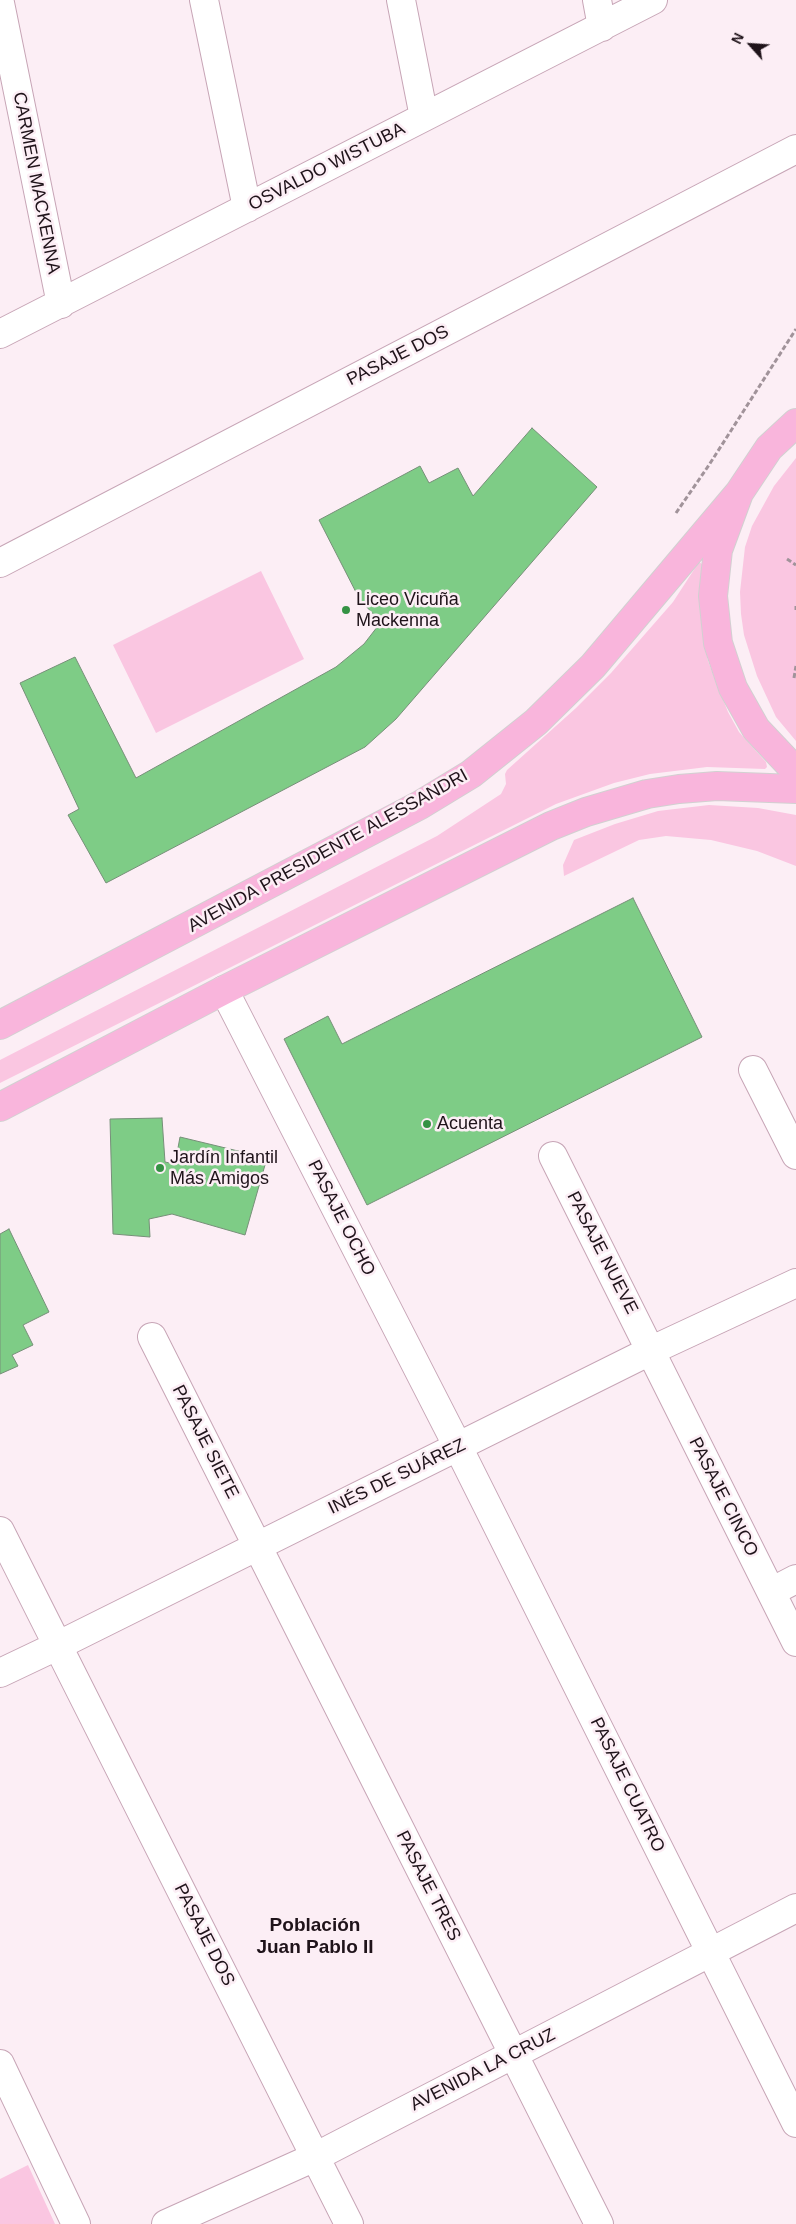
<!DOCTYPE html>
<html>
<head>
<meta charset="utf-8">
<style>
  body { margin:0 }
  #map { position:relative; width:796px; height:2224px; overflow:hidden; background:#fceef5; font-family:Arial,sans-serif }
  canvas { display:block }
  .north { position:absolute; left:726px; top:20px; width:50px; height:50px; -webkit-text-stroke:4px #fceef5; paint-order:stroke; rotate:296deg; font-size:14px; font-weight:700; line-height:20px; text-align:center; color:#1f131a }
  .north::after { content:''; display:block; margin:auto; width:18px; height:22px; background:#1f131a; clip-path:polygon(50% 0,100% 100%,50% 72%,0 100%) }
</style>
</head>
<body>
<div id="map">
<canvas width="796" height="2224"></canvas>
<div class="north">N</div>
</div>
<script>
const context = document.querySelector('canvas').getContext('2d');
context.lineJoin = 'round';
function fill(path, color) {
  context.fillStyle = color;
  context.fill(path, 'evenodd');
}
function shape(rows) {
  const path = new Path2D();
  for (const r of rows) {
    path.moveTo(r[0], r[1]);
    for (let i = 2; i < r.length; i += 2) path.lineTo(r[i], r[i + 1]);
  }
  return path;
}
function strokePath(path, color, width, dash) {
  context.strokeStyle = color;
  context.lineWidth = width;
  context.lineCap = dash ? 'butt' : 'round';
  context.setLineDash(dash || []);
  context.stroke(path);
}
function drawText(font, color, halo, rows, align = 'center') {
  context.font = font + ' Arial,sans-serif';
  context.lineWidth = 5;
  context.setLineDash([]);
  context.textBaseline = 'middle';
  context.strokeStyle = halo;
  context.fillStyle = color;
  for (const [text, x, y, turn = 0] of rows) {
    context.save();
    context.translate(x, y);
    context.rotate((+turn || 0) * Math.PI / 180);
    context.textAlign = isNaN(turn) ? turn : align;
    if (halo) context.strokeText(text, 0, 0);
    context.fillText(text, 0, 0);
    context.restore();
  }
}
const green = shape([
  [796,458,796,741,776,717,757,676,744,635,741,614,740,592,745,547,752,526,774,486],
  [699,562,702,564,702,568,700,612,708,661,728,712,739,732,766,762,767,767,765,769,707,767,650,774,614,783,556,804,0,1083,0,1060,437,836,501,794,506,784,505,774,507,770,576,708,611,673,673,602],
  [261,571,304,659,156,733,113,645],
  [709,805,758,808,796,815,796,866,757,851,711,840,666,836,639,840,564,876,563,865,574,840,615,824,658,811],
  [28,2165,55,2224,0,2224,0,2179]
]);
const building = shape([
  [532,428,597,487,396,719,365,747,106,883,68,815,79,809,20,683,75,657,136,778,336,667,364,644,381,622,360,600,319,520,420,466,429,483,458,468,473,496,532,428],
  [633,898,702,1037,367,1205,284,1039,328,1016,342,1044,633,898],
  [162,1118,165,1162,175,1164,180,1137,267,1158,245,1235,172,1214,149,1219,150,1237,113,1234,110,1119,162,1118],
  [9,1229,49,1312,23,1325,33,1345,12,1355,18,1366,0,1374,0,1234,9,1229]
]);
const path = shape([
  [676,513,709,465,796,329],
  [787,559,796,565],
  [796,606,796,610],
  [794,678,796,666]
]);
const minor = shape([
  [204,0,247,208],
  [401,0,424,117],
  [597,0,602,27],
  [0,3,61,304],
  [0,334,653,0],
  [0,563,796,149],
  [224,990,458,1447,796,2123],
  [753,1070,796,1155],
  [553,1156,796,1642],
  [152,1337,599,2224],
  [0,1531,349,2224],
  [771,1592,796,1579],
  [0,1673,59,1645,650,1351,796,1283],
  [0,2064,76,2224],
  [166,2224,315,2157,796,1908]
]);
const major = shape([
  [796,423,769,448,739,493,718,550,713,596,718,643,733,688,756,729,788,763,796,769],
  [0,1025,420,805,471,774,536,722,593,666,739,493],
  [0,1107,224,990,551,826,586,812,647,794,679,789,717,786,796,789]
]);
const markers = [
  [346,610,5,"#359244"],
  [427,1124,5,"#359244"],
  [160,1168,5,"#359244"]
];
const streetNames = [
  ["OSVALDO WISTUBA",327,167,-27],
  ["CARMEN MACKENNA",36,183,79],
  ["PASAJE DOS",398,356,-27],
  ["AVENIDA PRESIDENTE ALESSANDRI",328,851,-29],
  ["PASAJE OCHO",341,1218,63],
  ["PASAJE NUEVE",602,1253,63],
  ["PASAJE SIETE",205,1442,63],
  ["INÉS DE SUÁREZ",397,1477,-26],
  ["PASAJE CINCO",723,1497,63],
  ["PASAJE CUATRO",627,1785,64],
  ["PASAJE TRES",428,1886,63],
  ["PASAJE DOS",204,1935,63],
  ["AVENIDA LA CRUZ",483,2070,-27]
];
const poiNames = [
  ["Liceo Vicuña",356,600],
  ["Mackenna",356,621],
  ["Acuenta",437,1124],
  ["Jardín Infantil",170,1158],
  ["Más Amigos",170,1179]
];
const neighbourhoodNames = [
  ["Población",315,1926],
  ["Juan Pablo II",315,1948]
];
fill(green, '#fac6e1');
fill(building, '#7ecc86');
strokePath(building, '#768f78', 1);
strokePath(minor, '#c7a5b6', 30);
strokePath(major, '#d2d0d1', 30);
strokePath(path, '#a1939a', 3, [5, 2.5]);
strokePath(minor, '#fff', 28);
strokePath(major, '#f9b5dc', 28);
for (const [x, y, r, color] of markers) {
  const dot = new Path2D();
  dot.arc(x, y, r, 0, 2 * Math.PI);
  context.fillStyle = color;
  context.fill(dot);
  strokePath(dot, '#fceef5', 2);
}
drawText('18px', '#1f131a', '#fceef5', streetNames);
drawText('18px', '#1f131a', '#fceef5', poiNames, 'left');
drawText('bold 19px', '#1f131a', '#fceef5', neighbourhoodNames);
</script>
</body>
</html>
